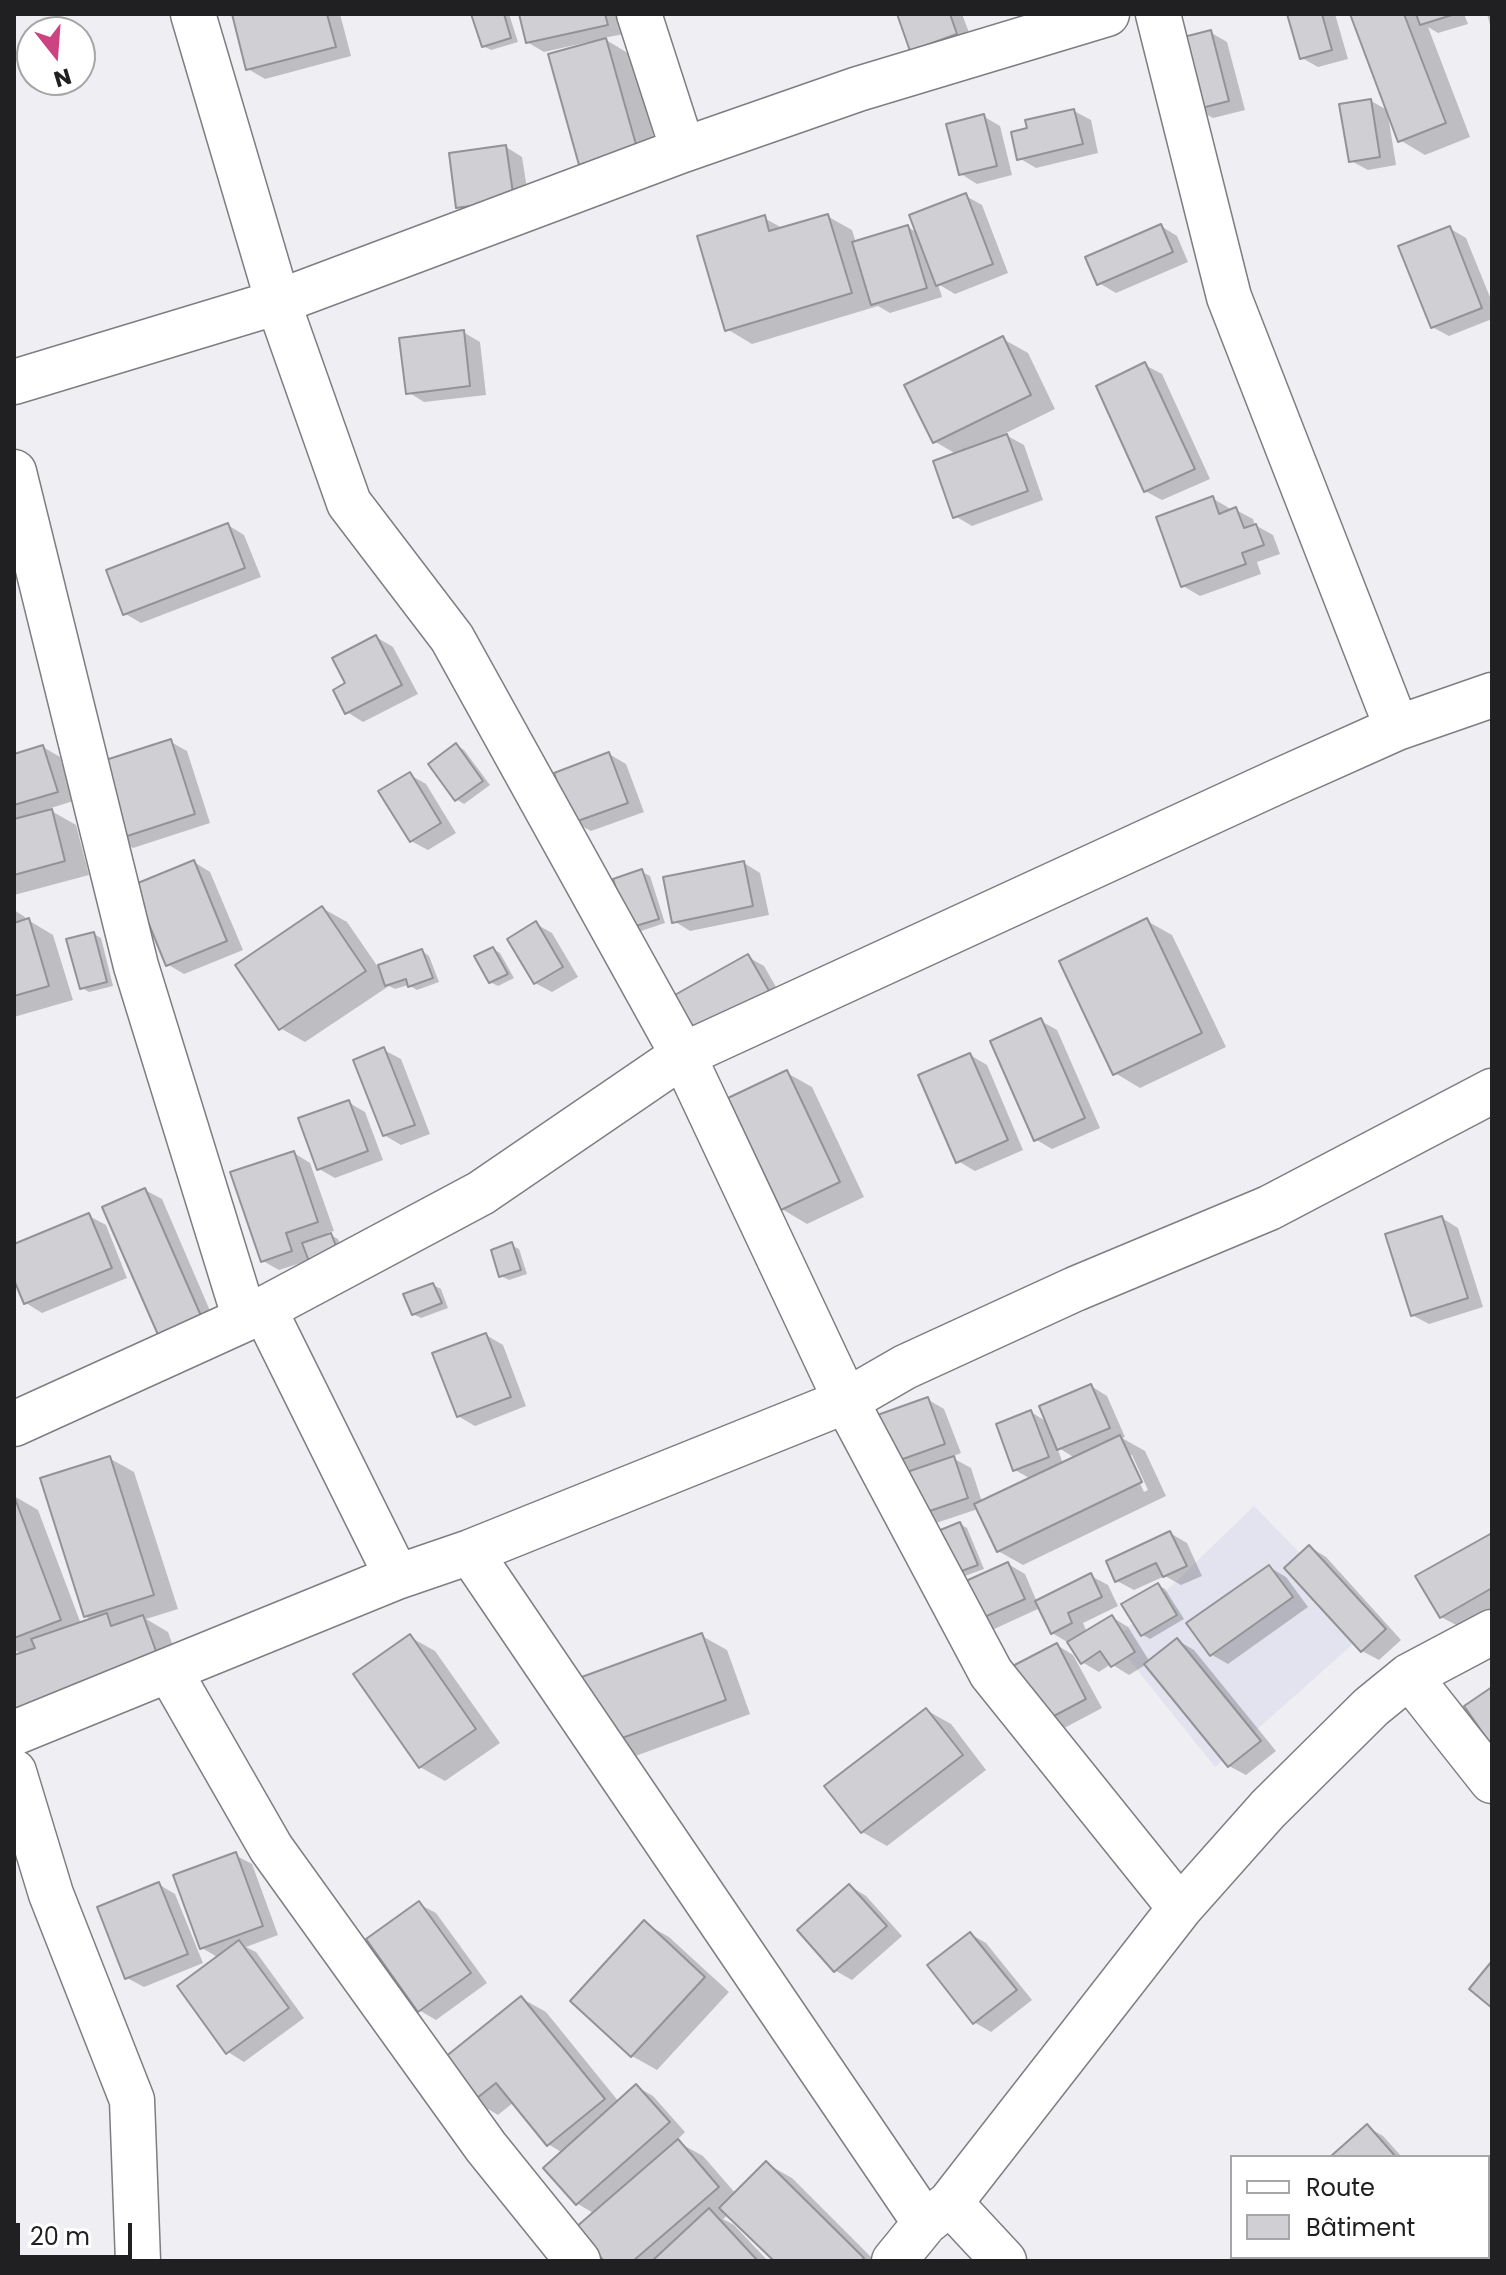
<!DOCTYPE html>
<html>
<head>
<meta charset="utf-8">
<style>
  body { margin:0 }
  #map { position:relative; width:1506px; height:2275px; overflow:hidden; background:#eeeef3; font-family:Poppins,sans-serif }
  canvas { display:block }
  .frame { position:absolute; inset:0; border:16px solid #202022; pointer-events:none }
  .legend { position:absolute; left:1230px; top:2155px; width:260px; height:104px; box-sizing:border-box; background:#fff; border:2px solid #a6a6a7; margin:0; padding:10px 14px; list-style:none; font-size:24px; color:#202022 }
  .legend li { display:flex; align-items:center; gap:16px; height:40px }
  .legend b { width:40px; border:2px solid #a6a6a7 }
  .north { position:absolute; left:16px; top:16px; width:80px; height:80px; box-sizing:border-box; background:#fff; border:2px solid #a6a6a7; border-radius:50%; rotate:163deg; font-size:22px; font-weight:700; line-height:32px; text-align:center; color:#202022 }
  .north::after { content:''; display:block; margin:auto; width:28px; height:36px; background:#cb4481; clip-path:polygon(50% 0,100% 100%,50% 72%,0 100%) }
  .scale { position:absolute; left:16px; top:2223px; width:116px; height:36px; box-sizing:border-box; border:4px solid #202022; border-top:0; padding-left:10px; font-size:24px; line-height:28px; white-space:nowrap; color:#202022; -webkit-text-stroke:6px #fff; paint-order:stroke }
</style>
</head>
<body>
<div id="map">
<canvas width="1506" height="2275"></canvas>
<div class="frame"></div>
<ul class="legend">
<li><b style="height:10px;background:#fff"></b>Route</li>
<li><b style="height:22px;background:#d0cfd4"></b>Bâtiment</li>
</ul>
<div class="north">N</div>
<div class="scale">20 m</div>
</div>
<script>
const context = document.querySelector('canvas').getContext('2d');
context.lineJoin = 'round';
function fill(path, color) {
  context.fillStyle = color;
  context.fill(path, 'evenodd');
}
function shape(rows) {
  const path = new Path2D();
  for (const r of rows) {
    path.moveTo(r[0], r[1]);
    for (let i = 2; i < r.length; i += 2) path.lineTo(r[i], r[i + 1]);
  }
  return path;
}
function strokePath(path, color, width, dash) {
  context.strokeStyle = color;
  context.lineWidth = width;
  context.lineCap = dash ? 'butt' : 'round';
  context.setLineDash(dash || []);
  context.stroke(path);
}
const built = shape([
  [1254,1506,1372,1627,1215,1767,1114,1641]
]);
const shadow = shape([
  [234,14,340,14,351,56,265,79,248,69],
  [473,14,509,14,518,42,491,50,483,46],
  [521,14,619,14,624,34,603,38,631,55,661,162,606,178,581,164,588,42,544,52,527,42],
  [899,14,962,14,973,43,912,50],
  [1289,14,1335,14,1348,59,1318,67,1302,58],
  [1352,14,1464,14,1468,24,1438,33,1428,27,1470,137,1425,155,1400,140,1388,115,1396,165,1368,170,1351,161,1371,101,1389,111],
  [1487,14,1492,14,1492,32],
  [1210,32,1227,42,1245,110,1213,118,1196,109],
  [1074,111,1091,120,1098,153,1036,168,1019,158,1030,129],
  [983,116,1000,126,1012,175,977,184,961,174],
  [506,147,522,157,530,208,475,216,458,207],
  [966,196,982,205,1008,273,955,294,938,284,942,297,890,313,878,306,752,344,727,329,764,218,784,229,827,216,852,230,856,243,908,227,919,234],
  [1161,226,1177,236,1188,262,1116,293,1099,283],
  [1449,228,1466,238,1492,302,1492,319,1449,336,1432,327],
  [463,332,480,342,486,395,424,402,408,392],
  [1003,339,1028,353,1055,409,1004,434,1024,445,1043,500,972,526,955,516,956,454,934,441],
  [1145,365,1162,374,1210,479,1162,500,1145,491],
  [1212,498,1229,508,1230,512,1236,510,1253,519,1255,525,1273,535,1280,554,1257,562,1261,574,1200,596,1183,586],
  [228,525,244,535,261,577,141,623,124,613],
  [376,637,393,647,418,694,363,722,347,712,348,684],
  [171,742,187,751,210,823,133,848,117,838],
  [456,745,464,750,490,785,464,804,456,799],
  [43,747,60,757,73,801,48,809,76,825,89,875,14,895,14,756],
  [609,754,626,764,644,812,591,831,574,822],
  [410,775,426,784,456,833,428,850,411,841],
  [194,862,210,872,243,950,184,974,167,964],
  [744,863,760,873,769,915,690,931,674,921],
  [642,872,650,876,665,923,638,932,631,927],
  [322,908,347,922,378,967,422,951,429,956,439,982,417,990,408,985,395,989,389,986,305,1042,280,1028],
  [14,910,25,917,26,921,28,920,53,935,73,1000,14,1017],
  [1147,921,1172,935,1226,1047,1140,1088,1115,1073],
  [536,924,552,933,578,977,552,992,535,983],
  [94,934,101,938,113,986,89,992,82,988],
  [493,949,500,953,514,978,498,986,490,982],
  [748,957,764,966,787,1006,690,1042],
  [1041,1021,1057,1030,1100,1128,1052,1149,1035,1139],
  [384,1050,401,1059,430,1134,401,1145,384,1135],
  [970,1055,987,1065,1023,1150,975,1171,958,1161],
  [787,1073,812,1087,864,1197,807,1224,782,1209],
  [348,1102,365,1112,383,1160,335,1178,319,1169],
  [294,1153,310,1163,334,1231,327,1233,338,1239,348,1266,310,1260,279,1270,263,1261],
  [145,1190,162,1199,217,1327,177,1345],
  [89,1216,106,1225,127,1278,42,1313,26,1303,14,1275,14,1247],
  [1442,1218,1458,1228,1483,1307,1429,1324,1412,1315],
  [511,1245,519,1249,527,1274,509,1280,501,1276],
  [433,1285,441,1289,448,1308,421,1318,413,1314],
  [486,1335,503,1345,526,1406,475,1426,458,1416],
  [1091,1386,1107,1396,1125,1437,1122,1438,1145,1451,1166,1496,1023,1565,998,1551,978,1509,933,1524,888,1464,927,1399,944,1409,961,1453,951,1457,971,1468,982,1502,1031,1479,1015,1470,1031,1412,1047,1422],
  [1057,1447,1075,1458,1063,1464],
  [1127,1455,1132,1455,1148,1490,1144,1492],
  [109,1458,134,1472,178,1609,146,1619,168,1632,186,1682,14,1697,14,1657,22,1654,14,1650,14,1496,38,1510,81,1624,92,1620,85,1616],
  [960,1524,967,1528,984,1569,954,1580],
  [1170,1533,1187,1543,1202,1576,1181,1585,1165,1576,1134,1590,1117,1581],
  [1492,1535,1492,1607,1458,1626,1441,1617],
  [1310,1547,1326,1557,1401,1640,1379,1660,1362,1651],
  [1008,1564,1025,1574,1037,1602,1091,1576,1108,1585,1118,1606,1083,1623,1087,1632,1112,1617,1128,1627,1150,1662,1177,1640,1194,1650,1276,1751,1246,1775,1229,1766,1147,1664,1129,1675,1111,1664,1099,1672,1082,1662,1069,1643,1052,1633,1040,1608,992,1630,975,1621],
  [1269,1567,1286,1577,1308,1607,1228,1664,1212,1655],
  [1158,1585,1165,1589,1184,1619,1150,1639,1143,1635],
  [702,1636,727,1650,750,1714,630,1758,604,1743],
  [410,1637,435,1651,500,1743,445,1781,420,1767],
  [1057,1645,1073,1655,1102,1708,1053,1734],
  [926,1710,951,1724,986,1770,887,1846,862,1832],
  [235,1855,252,1864,278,1935,246,1947,256,1952,304,2018,244,2062,228,2052,219,1958,202,1948],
  [158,1884,175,1894,203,1963,144,1987,127,1978],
  [850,1886,866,1896,902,1936,852,1980,836,1971,800,1930],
  [419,1904,436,1913,487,1983,436,2020,419,2010],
  [644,1923,669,1937,729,1992,657,2070,632,2056],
  [970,1934,986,1943,1032,2000,991,2032,974,2022],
  [521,1998,546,2012,619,2102,637,2087,653,2096,685,2132,676,2141,703,2156,736,2194,767,2164,792,2178,875,2261,776,2261,729,2214,723,2219,734,2225,768,2261,607,2261,595,2214,578,2204,545,2168,563,2153,548,2144,514,2102,498,2115,473,2100],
  [1367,2127,1383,2136,1402,2157,1333,2157]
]);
const building = shape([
  [232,14,327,14,336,47,246,70,232,14],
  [471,14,504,14,511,38,482,47,471,14],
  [519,14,605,14,608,25,526,43,519,14],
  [897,14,950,14,957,34,910,51,897,14],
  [1287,14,1322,14,1332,50,1300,59,1287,14],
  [1350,14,1404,14,1446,123,1398,142,1350,14],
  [1416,14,1452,14,1452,15,1420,25,1416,14],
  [1211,30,1229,101,1194,110,1176,39,1211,30],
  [606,38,637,148,579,165,548,54,606,38],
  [1371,99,1380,157,1349,162,1339,104,1371,99],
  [1074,109,1083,144,1017,160,1011,132,1027,128,1025,120,1074,109],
  [984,114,997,166,959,175,946,124,984,114],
  [506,145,514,200,456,208,449,153,506,145],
  [966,193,993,264,936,286,909,215,966,193],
  [828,214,852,293,725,331,697,236,765,215,769,231,828,214],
  [1161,224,1173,252,1097,285,1085,257,1161,224],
  [908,225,927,288,871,305,852,242,908,225],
  [1450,226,1482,308,1431,328,1398,246,1450,226],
  [464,330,470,386,406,394,399,338,464,330],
  [1003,336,1031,395,933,443,904,385,1003,336],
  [1145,362,1195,469,1144,492,1096,386,1145,362],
  [1007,434,1028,491,953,518,933,461,1007,434],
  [1213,496,1219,514,1236,507,1244,528,1256,524,1264,545,1242,553,1246,564,1181,587,1156,517,1213,496],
  [228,523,245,568,123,615,106,570,228,523],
  [376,635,402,685,345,714,333,690,345,683,332,658,376,635],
  [171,739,195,814,115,840,90,765,171,739],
  [456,743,483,781,455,801,428,764,456,743],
  [43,745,58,792,14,805,14,754,43,745],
  [609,752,628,803,572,823,554,773,609,752],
  [410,772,441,823,410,842,378,791,410,772],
  [52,809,65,861,14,875,14,819,52,809],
  [194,860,227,941,166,966,133,885,194,860],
  [744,861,753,906,672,923,663,877,744,861],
  [642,869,659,919,629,928,613,879,642,869],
  [322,906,366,971,279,1030,235,965,322,906],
  [29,918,49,986,14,996,14,923,29,918],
  [1147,918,1202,1033,1113,1075,1059,961,1147,918],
  [536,921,563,967,534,984,507,939,536,921],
  [94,932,107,982,80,989,66,939,94,932],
  [493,947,508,974,489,983,474,956,493,947],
  [422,949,433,978,408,987,406,979,385,986,378,965,422,949],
  [748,954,772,996,688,1043,664,1001,748,954],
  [1041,1018,1085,1118,1034,1141,990,1041,1041,1018],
  [384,1047,415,1125,383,1136,353,1060,384,1047],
  [970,1053,1008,1140,956,1163,918,1075,970,1053],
  [787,1070,840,1182,781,1210,728,1098,787,1070],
  [349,1100,368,1151,317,1170,298,1118,349,1100],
  [294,1151,318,1222,286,1233,292,1251,261,1262,230,1172,294,1151],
  [145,1188,202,1318,159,1337,102,1207,145,1188],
  [89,1213,112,1268,24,1304,14,1280,14,1244,89,1213],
  [1442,1216,1468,1298,1411,1316,1385,1234,1442,1216],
  [331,1233,342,1262,313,1272,302,1243,331,1233],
  [512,1242,521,1270,499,1277,491,1250,512,1242],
  [433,1283,442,1303,412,1315,403,1294,433,1283],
  [486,1333,511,1397,457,1417,432,1353,486,1333],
  [1091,1384,1110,1428,1057,1450,1039,1406,1091,1384],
  [928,1397,945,1444,886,1465,869,1418,928,1397],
  [1031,1410,1049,1457,1013,1471,996,1424,1031,1410],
  [1120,1435,1142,1482,997,1552,974,1504,1120,1435],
  [110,1456,154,1595,84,1617,40,1478,110,1456],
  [954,1456,968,1498,915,1516,901,1474,954,1456],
  [14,1496,61,1620,14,1638,14,1496],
  [960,1522,978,1565,945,1577,928,1535,960,1522],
  [1170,1531,1187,1566,1163,1577,1156,1563,1115,1582,1106,1561,1170,1531],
  [1492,1533,1492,1588,1440,1618,1415,1576,1492,1533],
  [1309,1545,1386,1629,1361,1652,1284,1568,1309,1545],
  [1008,1562,1025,1599,973,1622,957,1585,1008,1562],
  [1269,1565,1293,1597,1210,1656,1186,1623,1269,1565],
  [1091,1573,1102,1597,1068,1613,1072,1623,1051,1634,1035,1601,1091,1573],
  [1158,1583,1177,1615,1141,1636,1121,1604,1158,1583],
  [107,1613,111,1626,143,1615,162,1668,19,1718,14,1703,14,1655,35,1648,31,1639,107,1613],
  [1112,1615,1135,1652,1111,1667,1100,1651,1081,1664,1067,1642,1112,1615],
  [702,1633,726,1700,603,1745,579,1678,702,1633],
  [410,1634,476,1729,419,1768,353,1674,410,1634],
  [1177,1638,1261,1741,1228,1767,1144,1664,1177,1638],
  [1057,1643,1086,1699,1035,1726,1005,1670,1057,1643],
  [1492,1687,1492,1746,1464,1706,1492,1687],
  [926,1708,963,1755,861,1833,824,1786,926,1708],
  [236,1852,263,1926,200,1949,173,1875,236,1852],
  [159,1882,188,1954,125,1979,97,1907,159,1882],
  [849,1884,887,1926,834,1972,797,1930,849,1884],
  [419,1901,471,1973,418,2012,366,1939,419,1901],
  [644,1920,705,1977,631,2057,570,2001,644,1920],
  [970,1932,1017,1990,973,2024,927,1965,970,1932],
  [239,1940,289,2008,226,2054,177,1986,239,1940],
  [1492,1961,1492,2008,1469,1989,1492,1961],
  [521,1996,605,2099,547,2146,496,2083,472,2102,439,2062,521,1996],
  [636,2084,670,2122,576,2205,543,2168,636,2084],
  [1367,2124,1396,2157,1330,2157,1367,2124],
  [678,2139,719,2187,633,2261,604,2261,575,2228,678,2139],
  [766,2161,864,2258,861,2261,774,2261,719,2208,766,2161],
  [709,2208,758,2261,652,2261,709,2208],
  [1488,2252,1492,2256,1492,2261,1421,2261,1425,2257,1488,2257,1488,2252]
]);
const minor = shape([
  [193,14,278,302,349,503,452,638,683,1055,846,1401,991,1673,1180,1908],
  [639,14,683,150],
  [1158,14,1229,297,1397,728],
  [14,382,278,302,683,150,858,89,1107,14],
  [14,472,136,966,245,1319],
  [264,1309,397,1577],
  [14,1424,245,1319,481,1193,683,1055,1283,779,1397,728,1492,695],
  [470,1552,925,2223],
  [169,1670,271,1848,486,2147,578,2261],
  [1409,1676,1492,1781],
  [14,1733,397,1577,470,1552,846,1401,905,1367,1075,1289,1269,1208,1492,1091],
  [14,1772,51,1894,132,2100,138,2261],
  [950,2203,1004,2261],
  [894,2261,925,2223,950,2203,1180,1908,1268,1809,1371,1707,1409,1676,1492,1632]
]);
fill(built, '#e2e3ef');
fill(shadow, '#0003');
fill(building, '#d0cfd4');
strokePath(building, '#939296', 2);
strokePath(minor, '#7d7e82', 47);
strokePath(minor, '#fff', 44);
</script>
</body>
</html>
